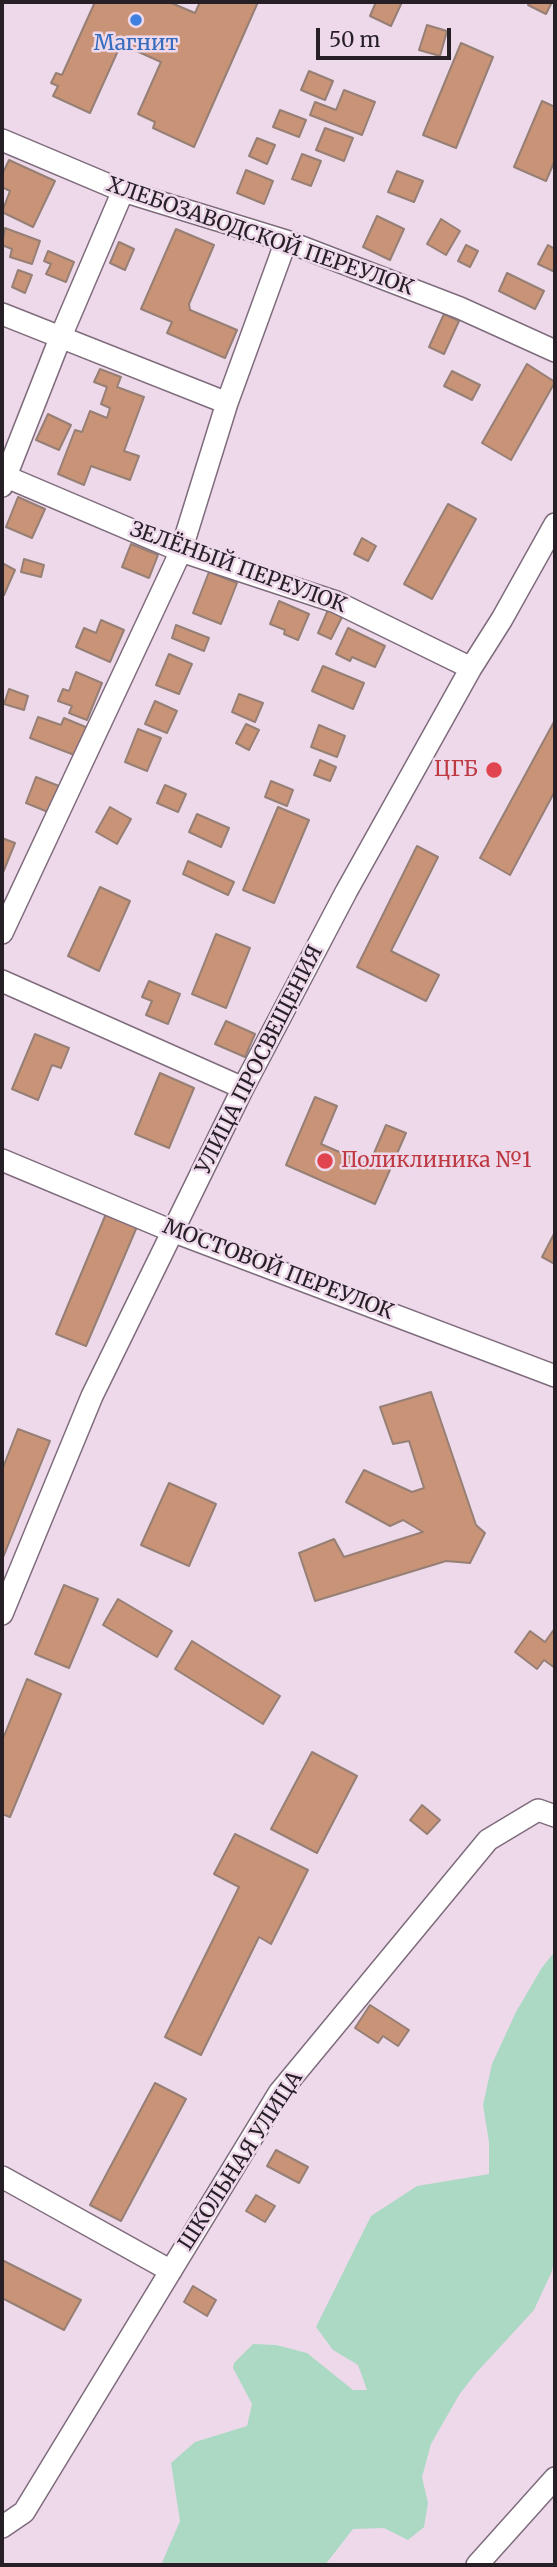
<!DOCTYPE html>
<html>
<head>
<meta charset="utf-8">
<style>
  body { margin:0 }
  #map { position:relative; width:557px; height:2567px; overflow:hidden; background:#eed9eb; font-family:Merriweather,serif }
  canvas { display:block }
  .frame { position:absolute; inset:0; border:4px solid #271f26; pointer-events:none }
  .scale { position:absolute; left:316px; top:28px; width:135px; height:32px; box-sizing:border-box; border:4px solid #271f26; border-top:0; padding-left:9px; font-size:21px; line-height:24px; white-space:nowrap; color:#271f26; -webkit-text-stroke:5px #eed9eb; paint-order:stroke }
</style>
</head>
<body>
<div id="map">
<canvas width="557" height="2567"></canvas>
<div class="frame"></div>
<div class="scale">50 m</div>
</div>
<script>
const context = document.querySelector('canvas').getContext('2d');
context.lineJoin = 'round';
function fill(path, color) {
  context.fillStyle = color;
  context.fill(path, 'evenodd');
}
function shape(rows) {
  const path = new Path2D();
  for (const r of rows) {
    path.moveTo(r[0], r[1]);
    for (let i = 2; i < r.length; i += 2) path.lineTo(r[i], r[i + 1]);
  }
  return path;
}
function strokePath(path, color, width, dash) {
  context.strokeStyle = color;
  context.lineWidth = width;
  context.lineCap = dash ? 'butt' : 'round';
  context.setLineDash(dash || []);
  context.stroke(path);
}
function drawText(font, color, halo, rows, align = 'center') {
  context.font = font + ' Merriweather,serif';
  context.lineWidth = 5;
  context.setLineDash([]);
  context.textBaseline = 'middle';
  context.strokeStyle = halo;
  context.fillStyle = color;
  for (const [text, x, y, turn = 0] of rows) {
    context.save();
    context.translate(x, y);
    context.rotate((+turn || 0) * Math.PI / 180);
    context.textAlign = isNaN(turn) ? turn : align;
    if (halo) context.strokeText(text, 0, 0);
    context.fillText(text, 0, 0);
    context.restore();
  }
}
const green = shape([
  [555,1951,555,2252,552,2271,534,2310,476,2373,459,2395,431,2444,422,2477,428,2503,424,2527,408,2540,384,2528,353,2529,325,2565,161,2565,180,2521,171,2463,195,2442,247,2426,252,2404,233,2368,234,2363,253,2344,276,2345,307,2353,353,2390,367,2390,358,2365,333,2350,316,2327,371,2216,417,2186,489,2174,489,2142,483,2105,492,2064,516,2012,541,1969]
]);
const building = shape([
  [95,2,169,2,195,13,200,2,258,2,194,147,153,128,155,122,138,114,161,62,121,44,90,113,53,96,58,86,51,83,56,73,62,75,95,2],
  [376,2,402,2,391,26,370,16,376,2],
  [530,2,552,2,546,14,528,5,530,2],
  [427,25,447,31,440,56,419,50,427,25],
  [461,43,493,57,456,148,423,135,461,43],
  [309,71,333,81,325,100,301,90,309,71],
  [344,90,375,102,362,135,310,115,315,102,336,110,344,90],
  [542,101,555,107,555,160,546,181,514,167,542,101],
  [280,110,306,120,299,137,273,127,280,110],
  [325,128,353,138,344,161,316,150,325,128],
  [257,138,275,145,267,164,249,156,257,138],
  [302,154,321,161,311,186,292,179,302,154],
  [9,160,55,181,33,227,2,212,10,191,2,187,2,175,9,160],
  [246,170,273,181,264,204,237,193,246,170],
  [397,171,423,181,414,202,388,192,397,171],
  [377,216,404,229,390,260,363,247,377,216],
  [441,219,460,231,446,255,427,244,441,219],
  [5,228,40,241,32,264,10,257,12,249,2,245,5,228],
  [176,229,214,245,189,304,190,310,237,330,225,358,167,333,172,322,141,309,176,229],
  [119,242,134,249,125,270,110,263,119,242],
  [466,245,478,251,470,267,458,261,466,245],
  [548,245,555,249,555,272,538,264,548,245],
  [48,251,74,262,66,282,46,274,51,264,44,261,48,251],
  [18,270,32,275,25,293,12,287,18,270],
  [507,273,544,291,535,309,499,291,507,273],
  [444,314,459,321,444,354,429,347,444,314],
  [527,364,555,382,511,460,482,443,527,364],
  [100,369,121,377,117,387,144,397,124,451,139,456,130,480,91,466,84,485,58,474,75,430,82,432,90,411,107,418,110,408,101,404,107,387,94,382,100,369],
  [452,371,480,385,472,400,444,386,452,371],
  [48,414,71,425,59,450,36,440,48,414],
  [18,497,45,509,32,538,6,527,18,497],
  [448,504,476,519,432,599,404,584,448,504],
  [362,538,376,546,368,561,354,554,362,538],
  [131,544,158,555,149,578,122,567,131,544],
  [24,559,44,565,41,577,21,572,24,559],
  [2,563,15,570,4,595,2,594,2,563],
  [209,572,237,583,221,624,193,613,209,572],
  [279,601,309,614,298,640,284,634,285,630,270,624,279,601],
  [328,610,342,617,331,639,318,633,328,610],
  [101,620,124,630,110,662,76,647,84,628,96,633,101,620],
  [176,625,209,638,204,651,172,638,176,625],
  [348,628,385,646,375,667,352,657,350,661,336,654,348,628],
  [169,654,192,664,179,694,156,685,169,654],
  [323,666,364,683,353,709,312,691,323,666],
  [76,672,102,683,87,720,69,713,72,706,58,701,63,689,69,691,76,672],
  [9,689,28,696,24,710,4,704,9,689],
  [239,694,263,703,255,722,232,712,239,694],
  [155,701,177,711,167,733,145,724,155,701],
  [38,717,61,725,64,718,88,728,77,756,30,738,38,717],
  [555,720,555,791,510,875,480,858,555,720],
  [246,724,259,730,249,750,236,743,246,724],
  [319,725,345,736,337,757,311,747,319,725],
  [138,729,161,738,147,771,125,762,138,729],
  [320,760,336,767,330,781,314,775,320,760],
  [36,777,59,786,48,812,26,803,36,777],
  [271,781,293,790,287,806,265,797,271,781],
  [165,785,186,794,178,812,157,803,165,785],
  [110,807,131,819,117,844,96,832,110,807],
  [278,807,309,820,274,903,243,890,278,807],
  [197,814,229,828,221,847,189,832,197,814],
  [2,838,15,843,2,875,2,838],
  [417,846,438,857,391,951,439,975,426,1001,357,967,417,846],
  [188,861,234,882,228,895,183,874,188,861],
  [100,887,130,901,99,971,68,956,100,887],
  [216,934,250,948,226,1008,192,994,216,934],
  [149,981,180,994,168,1024,146,1015,152,1001,142,997,149,981],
  [226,1021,255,1034,245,1057,215,1044,226,1021],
  [35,1034,69,1048,61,1068,52,1065,38,1100,12,1089,35,1034],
  [160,1073,194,1088,169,1148,135,1134,160,1073],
  [315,1097,337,1106,321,1144,369,1165,386,1125,406,1133,375,1204,286,1165,315,1097],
  [108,1209,139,1222,86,1346,56,1334,108,1209],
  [555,1232,555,1264,542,1257,555,1232],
  [431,1392,476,1525,485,1533,470,1563,446,1561,315,1601,299,1553,334,1539,344,1557,423,1532,403,1520,390,1526,346,1502,364,1470,412,1492,424,1488,409,1441,393,1444,380,1407,431,1392],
  [18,1429,50,1441,2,1560,2,1470,18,1429],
  [169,1483,216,1504,189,1566,141,1545,169,1483],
  [64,1585,98,1599,69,1668,35,1654,64,1585],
  [118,1599,172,1631,157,1657,103,1625,118,1599],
  [555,1628,555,1668,544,1660,537,1669,515,1652,530,1631,545,1642,555,1628],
  [192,1641,280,1696,263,1724,175,1669,192,1641],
  [27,1679,61,1694,10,1817,2,1814,2,1741,27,1679],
  [312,1752,357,1776,317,1853,271,1829,312,1752],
  [422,1805,440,1820,427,1834,410,1820,422,1805],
  [235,1834,308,1870,271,1944,259,1937,201,2055,165,2037,239,1887,214,1874,235,1834],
  [370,2005,409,2030,398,2046,383,2036,378,2043,355,2028,370,2005],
  [155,2083,186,2099,121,2221,90,2205,155,2083],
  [276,2150,308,2167,299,2183,267,2166,276,2150],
  [256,2195,275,2206,265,2222,246,2211,256,2195],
  [2,2260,81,2300,64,2330,2,2298,2,2260],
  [193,2286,216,2300,207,2316,184,2302,193,2286]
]);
const minor = shape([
  [2,140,123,191,286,241,460,308,555,351],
  [2,314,227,403],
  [2,475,181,551,336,602,471,668],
  [2,486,61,336,123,191],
  [2,933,181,551,227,403,286,241],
  [2,981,243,1088],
  [2,1160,172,1231,555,1376],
  [2,1614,92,1396,243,1088,346,892,471,668,502,619,555,524],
  [2,2177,171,2271],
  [2,2527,24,2512,279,2093,488,1840,538,1810,555,1816],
  [477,2565,555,2478]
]);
const markers = [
  [136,20,7,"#3f7fe0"],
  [494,770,9,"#e0444e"],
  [325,1161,9,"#e0444e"]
];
const shopNames = [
  ["Магнит",136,44]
];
const streetNames = [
  ["ХЛЕБОЗАВОДСКОЙ ПЕРЕУЛОК",260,237,19],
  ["ЗЕЛЁНЫЙ ПЕРЕУЛОК",238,568,20],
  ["УЛИЦА ПРОСВЕЩЕНИЯ",260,1060,-63],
  ["МОСТОВОЙ ПЕРЕУЛОК",278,1270,21],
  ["ШКОЛЬНАЯ УЛИЦА",241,2161,-57]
];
const healthNames = [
  ["ЦГБ",478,770],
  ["Поликлиника №1",341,1161,"left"]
];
fill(green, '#abd9c3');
fill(building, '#c99378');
strokePath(building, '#967f74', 2);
strokePath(minor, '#7e6c7c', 24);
strokePath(minor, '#fff', 21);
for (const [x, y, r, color] of markers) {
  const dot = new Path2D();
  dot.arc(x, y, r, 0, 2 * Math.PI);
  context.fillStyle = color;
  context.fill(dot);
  strokePath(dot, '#eed9eb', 2.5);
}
drawText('21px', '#366cbe', '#eed9eb', shopNames);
drawText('21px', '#271f26', '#eed9eb', streetNames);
drawText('21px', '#be3a42', '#eed9eb', healthNames, 'right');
</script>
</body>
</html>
